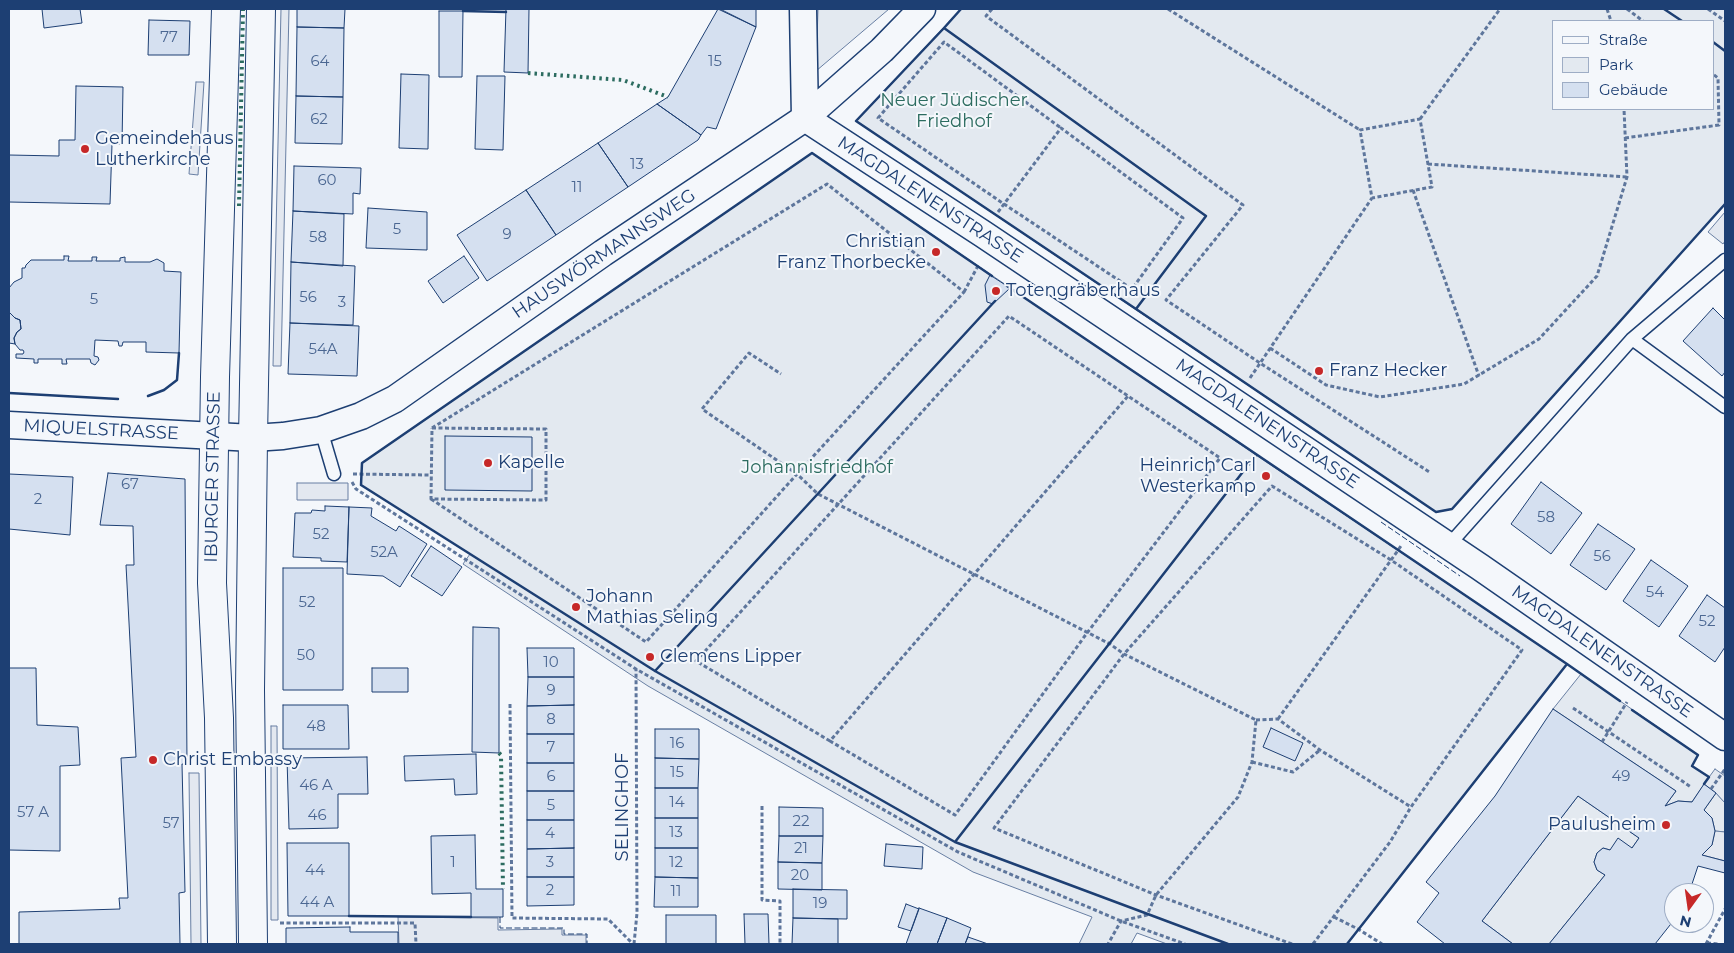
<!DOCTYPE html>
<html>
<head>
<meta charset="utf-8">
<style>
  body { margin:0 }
  #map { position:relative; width:1734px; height:953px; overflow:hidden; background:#f4f7fb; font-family:Montserrat,sans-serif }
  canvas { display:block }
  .frame { position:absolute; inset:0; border:10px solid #1d3f73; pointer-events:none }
  .legend { position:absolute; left:1552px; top:20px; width:162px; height:90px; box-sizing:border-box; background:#f4f7fb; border:1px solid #9eadc5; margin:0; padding:6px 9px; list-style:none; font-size:15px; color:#1d3f73 }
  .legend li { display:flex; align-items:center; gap:10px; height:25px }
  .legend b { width:25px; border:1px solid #9eadc5 }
  .north { position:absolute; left:1664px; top:883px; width:50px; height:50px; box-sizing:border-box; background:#f4f7fb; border:1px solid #9eadc5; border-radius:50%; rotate:194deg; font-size:14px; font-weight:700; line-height:20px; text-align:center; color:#1d3f73 }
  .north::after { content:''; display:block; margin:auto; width:18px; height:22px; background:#c62828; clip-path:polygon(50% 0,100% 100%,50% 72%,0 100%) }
</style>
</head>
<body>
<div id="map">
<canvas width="1734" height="953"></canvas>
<div class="frame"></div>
<ul class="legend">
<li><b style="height:6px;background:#f4f7fb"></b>Straße</li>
<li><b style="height:14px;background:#e3e9f0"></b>Park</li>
<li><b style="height:14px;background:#d5e0f0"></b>Gebäude</li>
</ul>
<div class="north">N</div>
</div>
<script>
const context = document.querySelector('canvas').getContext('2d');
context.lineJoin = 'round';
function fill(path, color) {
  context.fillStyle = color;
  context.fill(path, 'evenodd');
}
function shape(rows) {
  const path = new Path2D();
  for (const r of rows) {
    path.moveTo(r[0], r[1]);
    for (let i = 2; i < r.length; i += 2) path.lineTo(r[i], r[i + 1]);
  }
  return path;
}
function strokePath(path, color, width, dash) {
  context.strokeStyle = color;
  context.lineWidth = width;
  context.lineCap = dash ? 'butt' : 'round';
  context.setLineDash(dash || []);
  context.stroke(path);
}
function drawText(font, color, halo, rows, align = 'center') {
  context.font = font + ' Montserrat,sans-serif';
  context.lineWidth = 4;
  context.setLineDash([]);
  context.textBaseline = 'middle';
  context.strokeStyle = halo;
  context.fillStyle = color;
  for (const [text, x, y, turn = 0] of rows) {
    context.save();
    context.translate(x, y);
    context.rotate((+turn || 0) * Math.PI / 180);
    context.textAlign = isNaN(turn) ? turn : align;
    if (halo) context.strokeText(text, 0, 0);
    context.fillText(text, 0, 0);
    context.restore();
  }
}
const green = shape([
  [818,9,889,9,816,71,818,9],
  [961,9,1725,9,1725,204,1452,509,1436,512,856,121,961,9],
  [1713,21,1713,109,1553,109,1553,21,1713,21],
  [812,153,1256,455,1567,664,1347,944,1167,944,1137,933,1131,944,1079,944,1092,917,973,872,648,686,463,564,470,554,361,485,362,463,812,153],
  [1581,674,1698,755,1692,766,1709,777,1692,802,1678,801,1665,806,1676,791,1553,709,1581,674],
  [1716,793,1725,803,1725,832,1715,831,1712,818,1704,810,1716,793],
  [1578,796,1639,838,1632,848,1610,850,1603,848,1597,853,1594,862,1597,870,1605,875,1549,944,1513,944,1482,921,1578,796]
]);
const parking = shape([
  [281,9,289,9,281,366,273,366,281,9],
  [196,82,204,82,198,175,189,174,196,82],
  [1725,212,1725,241,1723,244,1708,232,1725,212],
  [297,483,348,483,348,500,297,500,297,483],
  [271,726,277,726,278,920,271,920,271,726],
  [1715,769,1725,776,1725,803,1716,793,1704,784,1715,769],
  [189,773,199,773,201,944,191,944,189,773],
  [1715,831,1725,832,1725,861,1702,855,1712,845,1715,831],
  [398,917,498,918,498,930,562,929,562,935,586,935,586,944,399,944,398,917]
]);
const building = shape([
  [42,9,80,9,82,23,44,28,42,9],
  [297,9,345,9,344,28,297,27,297,9],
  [506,9,529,9,528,73,504,72,506,9],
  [718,9,756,27,716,129,707,127,701,135,657,104,668,97,718,9],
  [720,9,756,9,756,27,720,9],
  [439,11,463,11,462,77,439,77,439,11],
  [149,20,190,21,189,55,148,55,149,20],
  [297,27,344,28,343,97,296,96,297,27],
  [401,74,429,75,428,149,399,148,401,74],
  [477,76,505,76,503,150,475,149,477,76],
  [76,86,123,87,122,144,112,144,110,204,9,202,9,155,59,156,59,140,75,140,76,86],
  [296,96,343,97,342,144,295,143,296,96],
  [657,104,701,135,698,140,628,187,598,143,657,104],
  [598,143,628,187,556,235,526,190,598,143],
  [294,166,361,168,360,194,353,193,353,214,293,211,294,166],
  [526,190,556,235,487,281,457,235,526,190],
  [368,208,427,212,427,250,366,248,368,208],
  [293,211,344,214,343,266,291,262,293,211],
  [64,256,69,256,68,261,92,261,92,257,97,257,96,261,120,261,120,258,125,257,125,262,150,262,157,259,164,263,164,271,181,272,179,353,146,352,146,342,123,342,122,346,119,346,118,341,95,340,94,356,98,357,99,360,95,365,91,363,90,359,66,359,67,364,62,364,62,359,38,359,38,363,34,363,34,359,16,358,16,354,23,354,24,352,23,350,20,350,15,344,14,338,17,332,21,329,20,320,15,318,9,312,9,288,14,282,22,278,22,268,25,268,26,265,31,260,64,260,64,256],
  [464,256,479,278,443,303,428,281,464,256],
  [291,262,355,266,353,325,290,323,291,262],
  [990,275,1010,288,993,304,987,302,985,285,990,275],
  [1713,308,1725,320,1725,372,1722,376,1683,341,1713,308],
  [9,312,15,318,20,320,21,329,17,332,14,338,15,344,9,343,9,312],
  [290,323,359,326,357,376,288,374,290,323],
  [445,436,532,437,532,491,445,490,445,436],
  [108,473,185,479,187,765,182,764,185,892,179,893,180,944,19,944,19,912,120,909,119,898,128,898,121,758,136,757,126,565,134,565,133,526,100,525,108,473],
  [9,474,73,477,70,535,9,529,9,474],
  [1541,482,1582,513,1551,554,1511,524,1541,482],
  [325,506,349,507,347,562,321,561,321,558,293,557,295,513,311,513,312,510,325,511,325,506],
  [349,507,372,508,371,516,396,531,399,526,427,544,400,587,383,576,347,574,349,507],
  [1598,524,1635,549,1606,590,1570,565,1598,524],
  [431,546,462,567,442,596,411,576,431,546],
  [1651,560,1688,586,1659,627,1623,601,1651,560],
  [283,568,343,568,343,690,283,690,283,568],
  [1707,595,1725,608,1725,647,1715,662,1679,636,1707,595],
  [473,627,499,628,499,753,472,752,473,627],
  [527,648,574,648,574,677,528,677,527,648],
  [9,668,36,668,37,725,78,727,80,765,60,766,60,851,9,850,9,668],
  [372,668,408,668,408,692,372,692,372,668],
  [528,677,574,677,574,705,527,706,528,677],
  [283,705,348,705,349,749,283,749,283,705],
  [574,705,574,734,527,734,527,706,574,705],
  [1553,709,1676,791,1665,806,1678,801,1692,802,1704,784,1716,793,1704,810,1712,818,1715,831,1712,845,1702,855,1725,861,1725,873,1698,866,1689,893,1674,893,1674,920,1655,944,1549,944,1605,875,1597,870,1594,862,1597,853,1603,848,1610,850,1618,838,1632,848,1639,838,1578,796,1482,921,1513,944,1445,944,1417,922,1439,893,1426,882,1495,796,1553,709],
  [1271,728,1303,743,1295,761,1263,747,1271,728],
  [655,729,699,729,699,759,655,758,655,729],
  [527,734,574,734,574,763,527,763,527,734],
  [476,754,477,794,455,795,454,779,405,781,404,756,476,754],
  [367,757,368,794,338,794,338,828,289,829,287,758,367,757],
  [655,758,699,759,698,788,655,788,655,758],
  [527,763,574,763,574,791,527,791,527,763],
  [655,788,698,788,698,818,655,818,655,788],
  [527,791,574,791,574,820,527,820,527,791],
  [779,807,823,808,823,836,779,836,779,807],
  [655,818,698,818,698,848,655,848,655,818],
  [527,820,574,820,574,848,527,849,527,820],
  [475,835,476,889,503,889,503,917,471,917,471,893,432,894,431,836,475,835],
  [779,836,823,836,822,863,778,862,779,836],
  [287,843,349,843,349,916,288,916,287,843],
  [886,844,923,847,922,869,884,866,886,844],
  [574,848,574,877,527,877,527,849,574,848],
  [655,848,698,848,698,878,655,877,655,848],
  [778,862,822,863,822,890,778,889,778,862],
  [527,877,574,877,574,905,527,906,527,877],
  [655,877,698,878,698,907,654,907,655,877],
  [793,889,847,890,847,919,793,918,793,889],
  [906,904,919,909,911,931,898,927,906,904],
  [919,908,947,918,937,944,906,944,919,908],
  [744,914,768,914,769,944,745,944,744,914],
  [666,915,716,915,716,944,666,944,666,915],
  [793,918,838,919,838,944,792,944,793,918],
  [947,918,971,928,965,944,937,944,947,918],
  [350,927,350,932,398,932,398,944,286,944,286,928,350,927],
  [968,937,988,944,965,944,968,937]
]);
const path = shape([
  [992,9,986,16,1243,205,1166,300,1260,363,1431,473],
  [1168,9,1360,130],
  [1607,9,1611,21],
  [1627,9,1643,21],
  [1708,9,1725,21],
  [1420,119,1500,9],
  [1625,138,1719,125,1718,78,1713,74],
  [1428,164,1627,177],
  [1413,190,1479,376],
  [998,212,1061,128,1183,218,1132,289,1004,204,878,118,944,42,1061,128],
  [964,292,979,264],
  [1270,348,1326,385,1380,397,1464,384,1539,339,1597,276,1627,177,1624,109],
  [1250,378,1372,198,1360,130,1420,119,1432,187,1372,198],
  [432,428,827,184,964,292,797,474,702,409,749,353,781,374],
  [432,428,546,429,546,500,431,499,432,428],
  [353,474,431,475],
  [352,482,356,489,636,669,958,852,1121,921,1185,944],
  [431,499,646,642,797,474,818,494,1110,644,1124,654,1256,720,1252,762,1238,797,1156,895,1147,915,1121,921,1108,944],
  [510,704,512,918,608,919,633,944],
  [1573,708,1691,787],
  [1278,719,1401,546],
  [1256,720,1278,719,1320,750,1411,807],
  [830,741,696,661,1009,316,1128,396,1220,458,1087,633,955,815,830,741,1128,396],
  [1602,742,1627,702],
  [1252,762,1293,772,1320,750],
  [1711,789,1725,769],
  [762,806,762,900,780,901,780,944],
  [1334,917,1358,929,1382,944],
  [280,923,415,923,416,944],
  [1707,943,1718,944],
  [634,944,637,913,636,669],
  [1292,944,1156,895,994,828,1124,654,1272,486,1391,560,1522,650,1411,807,1390,842,1313,944],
  [1706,944,1725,909]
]);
const service = shape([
  [1632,339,1725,407],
  [321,430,334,474],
  [1448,546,1632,339,1725,260]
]);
const minor = shape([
  [803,9,805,118],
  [805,118,983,234,1480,567,1725,737],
  [9,425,253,438,283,436,321,430,361,416,395,399,603,253,805,118,882,50,922,9]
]);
const primary = shape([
  [222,944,219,718,212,583,215,377,226,9],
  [253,944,250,690,253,438,261,9]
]);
const hedge = shape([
  [528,73,623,80,668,97],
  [239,206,243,9],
  [499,753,501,755,503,889]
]);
const fence = shape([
  [1381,522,1460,576],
  [500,917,500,928,564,928,564,934,587,934,587,944]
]);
const wall = shape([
  [961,9,944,28,1206,216,1136,309,1436,512,1452,509,1725,204],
  [1664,9,1682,21],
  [463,11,506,12],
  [944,28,1206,216,1136,309,856,121,944,28],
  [1713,42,1725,51],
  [992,276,812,153,362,463,361,485,655,671,955,842,1228,944],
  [1007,286,1567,664,1347,944],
  [9,393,118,399],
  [148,396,164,390,177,380,179,353],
  [1567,664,1620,701],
  [655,671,995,301],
  [1632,710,1698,755,1692,766,1709,777,1704,784],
  [955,842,1256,455],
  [349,916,471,917]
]);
const markers = [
  [85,149,5,"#c62828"],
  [936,252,5,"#c62828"],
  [996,291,5,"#c62828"],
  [1319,371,5,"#c62828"],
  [488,463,5,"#c62828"],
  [1266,476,5,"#c62828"],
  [576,607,5,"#c62828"],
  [650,657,5,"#c62828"],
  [153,760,5,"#c62828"],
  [1666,825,5,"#c62828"]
];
const numberNames = [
  ["77",169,38],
  ["64",320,62],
  ["15",715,62],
  ["62",319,120],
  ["13",637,165],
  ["60",327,181],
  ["11",577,188],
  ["5",397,230],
  ["9",507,235],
  ["58",318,238],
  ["56",308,298],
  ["5",94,300],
  ["3",342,303],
  ["54A",323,350],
  ["67",130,485],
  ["2",38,500],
  ["58",1546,518],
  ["52",321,535],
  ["52A",384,553],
  ["56",1602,557],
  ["54",1655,593],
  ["52",307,603],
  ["52",1707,622],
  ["50",306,656],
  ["10",551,663],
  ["9",551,691],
  ["8",551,720],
  ["48",316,727],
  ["16",677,744],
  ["7",551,748],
  ["15",677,773],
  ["6",551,777],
  ["49",1621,777],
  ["46 A",316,786],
  ["14",677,803],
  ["5",551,806],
  ["57 A",33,813],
  ["46",317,816],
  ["22",801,822],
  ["57",171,824],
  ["13",676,833],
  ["4",550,834],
  ["21",801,849],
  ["1",453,863],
  ["3",550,863],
  ["12",676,863],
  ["44",315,871],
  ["20",800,876],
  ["2",550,891],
  ["11",676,892],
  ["44 A",317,903],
  ["19",820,904]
];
const parkNames = [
  ["Neuer Jüdischer",954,101],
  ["Friedhof",954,122],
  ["Johannisfriedhof",817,468]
];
const poiNames = [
  ["Gemeindehaus",95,139],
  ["Lutherkirche",95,160],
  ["Christian",926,242,"right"],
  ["Franz Thorbecke",926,263,"right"],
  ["Totengräberhaus",1006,291],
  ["Franz Hecker",1329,371],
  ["Kapelle",498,463],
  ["Heinrich Carl",1256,466,"right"],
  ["Westerkamp",1256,487,"right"],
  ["Johann",586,597],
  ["Mathias Seling",586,618],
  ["Clemens Lipper",660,657],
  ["Christ Embassy",163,760],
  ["Paulusheim",1656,825,"right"]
];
const streetNames = [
  ["MAGDALENENSTRASSE",930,200,33],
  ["HAUSWÖRMANNSWEG",604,254,-34],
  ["MAGDALENENSTRASSE",1267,424,34],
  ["MIQUELSTRASSE",101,430,3],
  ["IBURGER STRASSE",213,477,-89],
  ["MAGDALENENSTRASSE",1602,652,35],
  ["SELINGHOF",623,807,-90]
];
fill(green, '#e3e9f0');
strokePath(green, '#687fa3', 1);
fill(parking, '#e3e8f0');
strokePath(parking, '#687fa3', 1);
fill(building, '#d5e0f0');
strokePath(building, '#1d3f73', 1);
strokePath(service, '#1d3f73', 15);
strokePath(minor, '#1d3f73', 29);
strokePath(primary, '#1d3f73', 30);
strokePath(path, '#5e769c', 3, [4, 2.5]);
strokePath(service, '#f4f7fb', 12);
strokePath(minor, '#f4f7fb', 26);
strokePath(primary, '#f4f7fb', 28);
strokePath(hedge, '#2c6c60', 4, [2.5, 4]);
strokePath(fence, '#1d3f73', 1, [6, 2.5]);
strokePath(wall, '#1d3f73', 2.5);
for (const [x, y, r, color] of markers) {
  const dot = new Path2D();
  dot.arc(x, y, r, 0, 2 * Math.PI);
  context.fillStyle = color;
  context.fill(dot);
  strokePath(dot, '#f4f7fb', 2);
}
drawText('15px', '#4b6792', null, numberNames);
drawText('18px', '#2c6c60', '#f4f7fb', parkNames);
drawText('18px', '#1d3f73', '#f4f7fb', poiNames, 'left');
drawText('18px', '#1d3f73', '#f4f7fb', streetNames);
</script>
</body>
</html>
